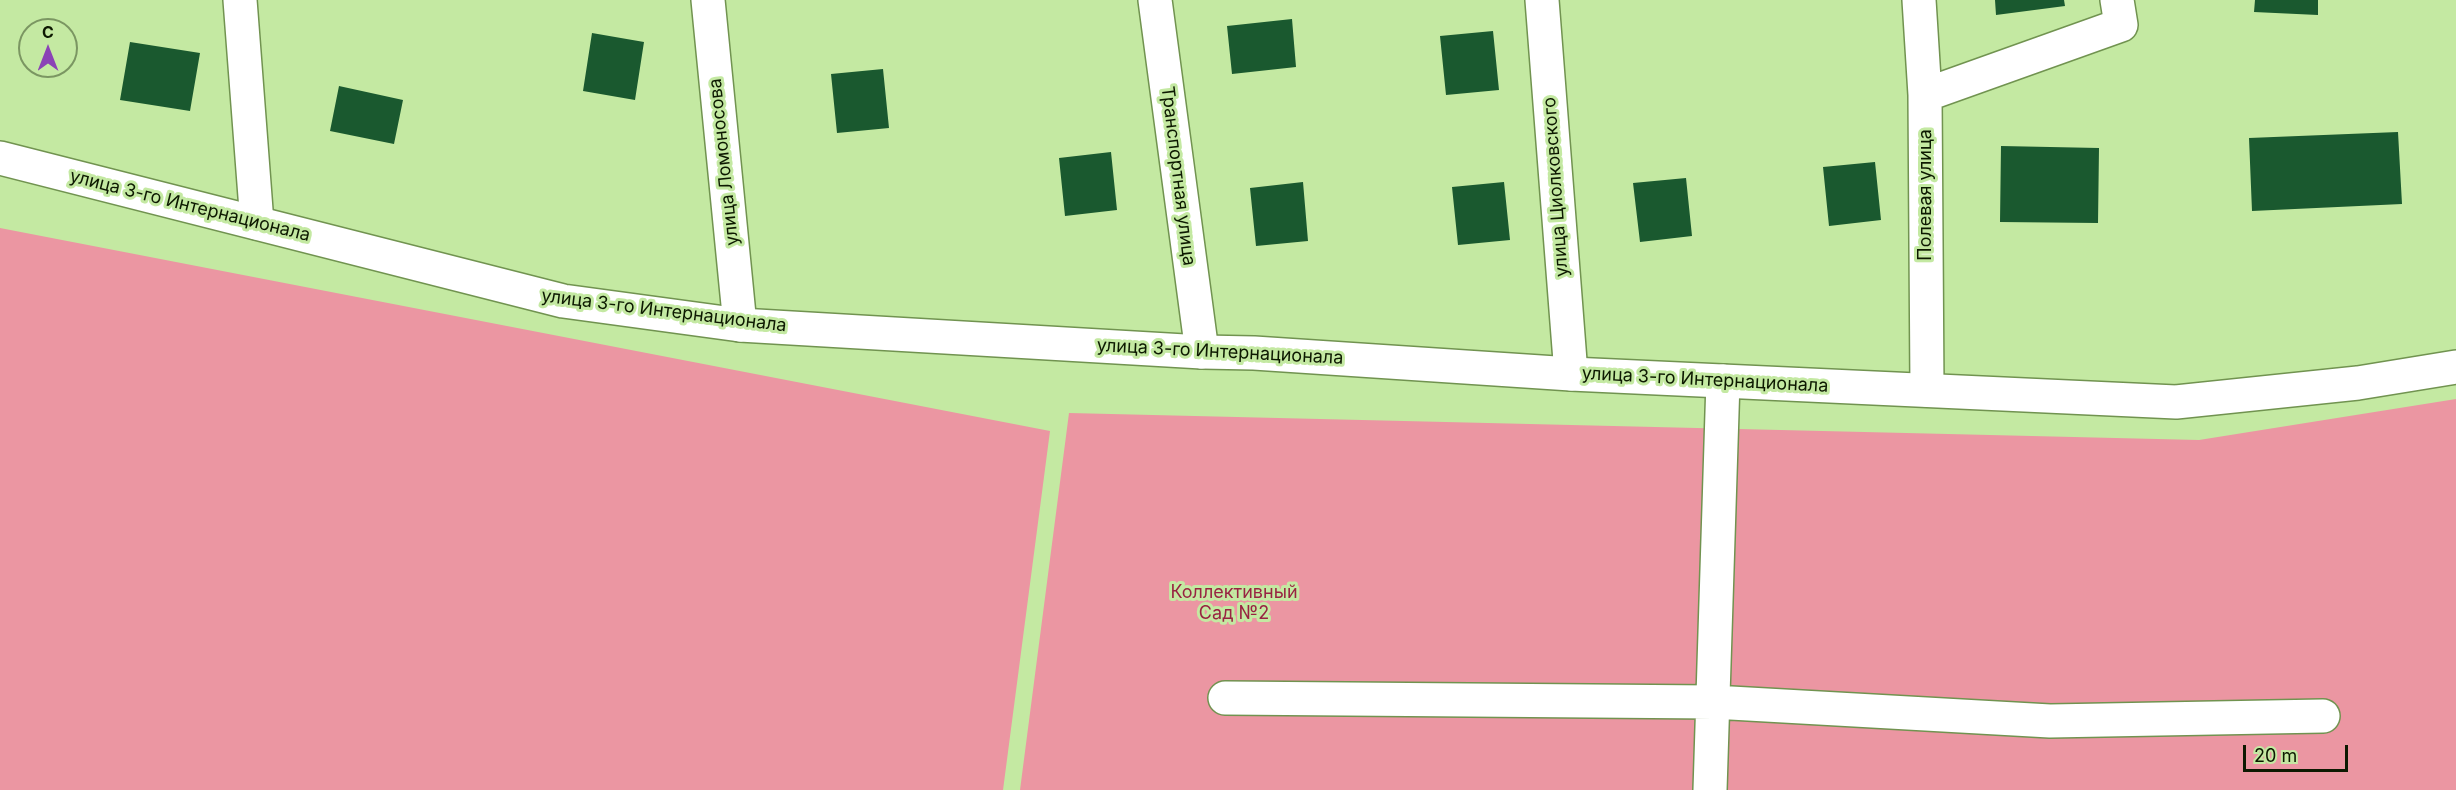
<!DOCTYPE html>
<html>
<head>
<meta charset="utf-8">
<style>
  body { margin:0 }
  #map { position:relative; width:2456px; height:790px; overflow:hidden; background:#c4e9a2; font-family:Inter,sans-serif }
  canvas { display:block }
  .north { position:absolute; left:18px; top:18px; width:60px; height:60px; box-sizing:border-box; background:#c4e9a2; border:2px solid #7b9662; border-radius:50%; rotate:0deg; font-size:16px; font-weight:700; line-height:24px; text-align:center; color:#0d1901 }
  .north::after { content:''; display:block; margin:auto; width:21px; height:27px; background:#8b43b6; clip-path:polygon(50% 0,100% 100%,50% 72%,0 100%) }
  .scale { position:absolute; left:2243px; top:745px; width:105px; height:27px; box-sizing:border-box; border:3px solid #0d1901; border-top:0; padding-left:8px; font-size:18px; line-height:21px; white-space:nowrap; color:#0d1901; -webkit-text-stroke:4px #c4e9a2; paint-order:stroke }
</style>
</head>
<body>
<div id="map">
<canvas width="2456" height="790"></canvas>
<div class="north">С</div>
<div class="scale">20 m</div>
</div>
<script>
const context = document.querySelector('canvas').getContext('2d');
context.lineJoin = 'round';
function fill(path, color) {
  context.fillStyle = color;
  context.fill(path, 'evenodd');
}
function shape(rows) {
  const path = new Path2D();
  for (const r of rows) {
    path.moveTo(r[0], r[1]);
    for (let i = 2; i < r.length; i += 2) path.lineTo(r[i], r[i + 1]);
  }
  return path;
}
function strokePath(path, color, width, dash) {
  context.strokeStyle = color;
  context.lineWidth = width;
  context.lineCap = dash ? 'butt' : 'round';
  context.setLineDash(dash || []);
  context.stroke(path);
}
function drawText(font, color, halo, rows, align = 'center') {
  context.font = font + ' Inter,sans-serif';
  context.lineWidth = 6;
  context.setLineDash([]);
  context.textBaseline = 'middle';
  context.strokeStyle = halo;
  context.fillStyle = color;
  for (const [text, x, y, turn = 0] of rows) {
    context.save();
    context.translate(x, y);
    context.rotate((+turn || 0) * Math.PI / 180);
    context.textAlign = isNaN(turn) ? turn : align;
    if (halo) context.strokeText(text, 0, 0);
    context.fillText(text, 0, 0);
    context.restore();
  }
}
const green = shape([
  [0,228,1050,431,1003,790,0,790],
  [2456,399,2456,790,1020,790,1069,413,2199,440]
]);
const building = shape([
  [1995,0,2064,0,2065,6,1996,15],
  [2255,0,2318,0,2318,15,2254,12],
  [1292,19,1296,67,1232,74,1227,26],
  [1493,31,1499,90,1446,95,1440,36],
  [592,33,644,42,635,100,583,91],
  [130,42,200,53,190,111,120,100],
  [883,69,889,128,837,133,831,74],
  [339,86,403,100,394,144,330,131],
  [2398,132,2402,204,2252,211,2249,138],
  [2001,146,2099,148,2098,223,2000,222],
  [1111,152,1117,210,1065,216,1059,158],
  [1875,162,1881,220,1829,226,1823,167],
  [1686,178,1692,236,1640,242,1633,183],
  [1303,182,1308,241,1256,246,1250,188],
  [1504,182,1510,240,1458,245,1452,187]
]);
const minor = shape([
  [240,0,257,223],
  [708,0,740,325],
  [1155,0,1202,352],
  [1542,0,1571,374],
  [1919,0,1925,95,1927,390],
  [1925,95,2121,25,2117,0],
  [1225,698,1713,702,2050,721,2323,716],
  [1710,790,1723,381]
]);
const major = shape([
  [0,158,563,301,740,325,1202,352,1254,353,1571,374,2176,402,2358,383,2456,367]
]);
const streetNames = [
  ["улица Ломоносова",724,162,-96],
  ["Транспортная улица",1178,176,83],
  ["улица Циолковского",1556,187,-94],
  ["Полевая улица",1926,195,-90],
  ["улица 3-го Интернационала",190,206,14],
  ["улица 3-го Интернационала",664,311,7],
  ["улица 3-го Интернационала",1220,352,3],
  ["улица 3-го Интернационала",1705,380,3]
];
const parkNames = [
  ["Коллективный",1234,593],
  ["Сад №2",1234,614]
];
fill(green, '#eb96a2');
fill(building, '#1a592f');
strokePath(minor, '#719350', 36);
strokePath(major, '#719350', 36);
strokePath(minor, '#fff', 33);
strokePath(major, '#fff', 33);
drawText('18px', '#0d1901', '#c4e9a2', streetNames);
drawText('18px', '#982442', '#c4e9a2', parkNames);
</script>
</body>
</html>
